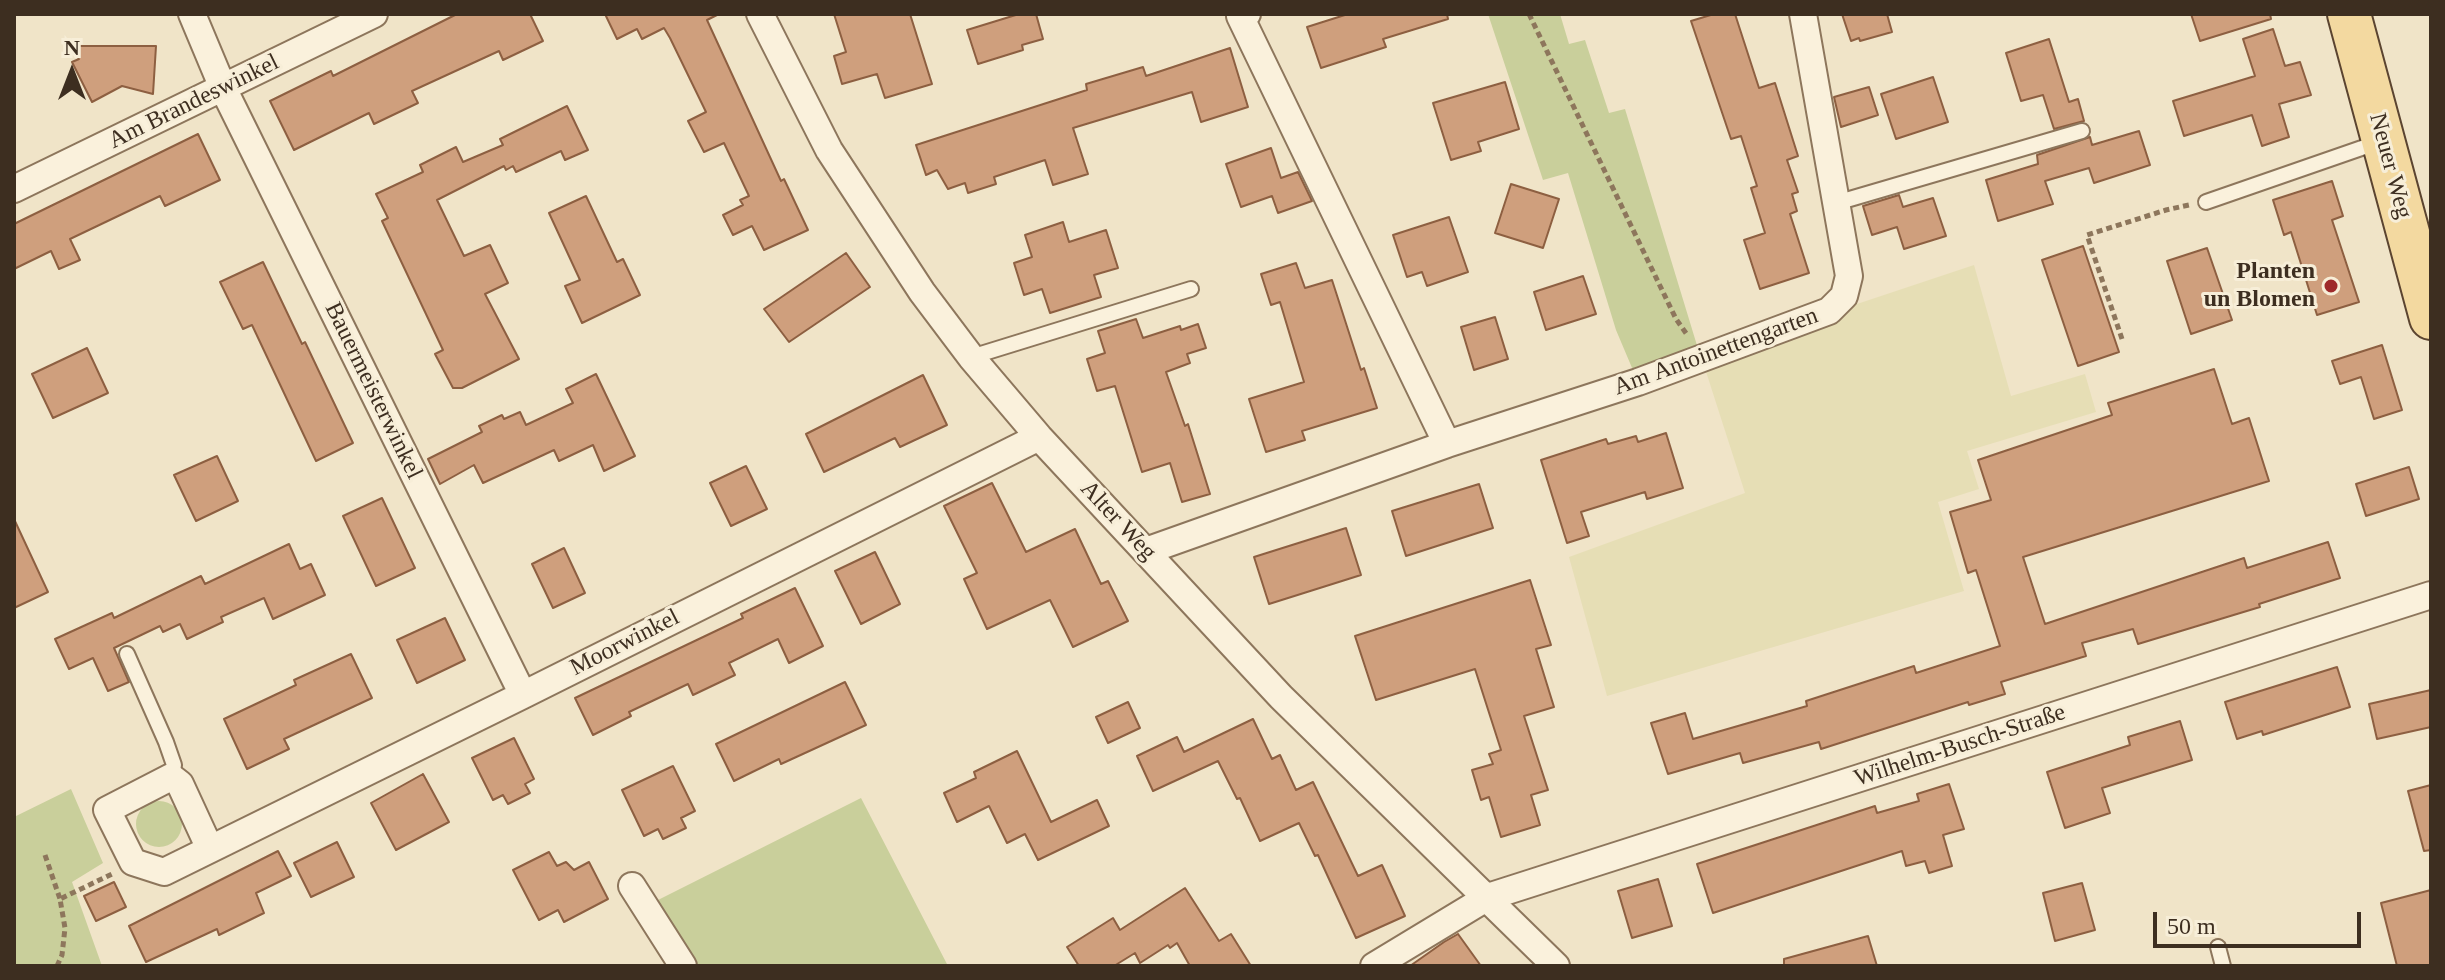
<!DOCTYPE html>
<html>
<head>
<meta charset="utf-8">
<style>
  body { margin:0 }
  #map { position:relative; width:2445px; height:980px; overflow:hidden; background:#f0e4c8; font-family:Georgia,serif }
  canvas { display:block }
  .frame { position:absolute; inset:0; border:16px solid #3d2e20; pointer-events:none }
  .north { position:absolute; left:32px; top:32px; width:80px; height:80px; -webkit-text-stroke:6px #f7eed8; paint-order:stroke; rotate:0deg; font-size:22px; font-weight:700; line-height:32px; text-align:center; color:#3d2e20 }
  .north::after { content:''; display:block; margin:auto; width:28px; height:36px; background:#3d2e20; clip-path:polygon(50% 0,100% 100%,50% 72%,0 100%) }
  .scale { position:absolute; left:2153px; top:912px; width:208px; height:36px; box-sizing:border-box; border:4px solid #3d2e20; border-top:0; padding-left:10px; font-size:24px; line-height:28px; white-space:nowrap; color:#3d2e20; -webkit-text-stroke:6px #f7eed8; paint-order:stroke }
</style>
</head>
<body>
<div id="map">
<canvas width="2445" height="980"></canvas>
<div class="frame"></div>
<div class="north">N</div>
<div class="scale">50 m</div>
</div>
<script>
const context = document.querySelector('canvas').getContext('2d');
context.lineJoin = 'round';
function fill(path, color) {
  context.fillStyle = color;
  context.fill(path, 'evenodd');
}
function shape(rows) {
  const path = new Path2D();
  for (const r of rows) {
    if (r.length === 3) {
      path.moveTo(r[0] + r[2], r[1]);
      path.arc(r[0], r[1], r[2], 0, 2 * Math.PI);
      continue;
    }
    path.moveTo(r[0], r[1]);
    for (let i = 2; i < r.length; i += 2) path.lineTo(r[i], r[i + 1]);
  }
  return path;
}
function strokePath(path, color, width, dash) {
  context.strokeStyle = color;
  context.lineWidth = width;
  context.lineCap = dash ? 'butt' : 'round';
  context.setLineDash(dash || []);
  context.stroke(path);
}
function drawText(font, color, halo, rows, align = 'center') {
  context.font = font + ' Georgia,serif';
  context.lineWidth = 6;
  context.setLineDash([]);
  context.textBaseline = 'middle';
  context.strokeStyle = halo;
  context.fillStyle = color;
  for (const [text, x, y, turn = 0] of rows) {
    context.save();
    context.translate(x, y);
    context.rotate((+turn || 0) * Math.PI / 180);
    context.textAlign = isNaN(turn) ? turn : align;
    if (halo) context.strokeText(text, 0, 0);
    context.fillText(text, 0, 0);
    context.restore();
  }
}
const farmland = shape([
  [1974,265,2011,396,2085,374,2096,412,1967,451,1979,489,1938,502,1964,591,1607,696,1569,557,1745,493,1701,356]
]);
const green = shape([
  [1488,14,1560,14,1569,44,1585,40,1609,113,1625,109,1699,352,1638,382,1616,330,1568,173,1543,180],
  [71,789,103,863,72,882,102,966,14,966,14,817],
  [861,798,948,966,696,966,656,901],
  [159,824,23]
]);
const building = shape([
  [457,14,530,14,543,41,503,60,499,51,412,91,418,103,374,124,369,113,294,150,270,101,331,71,333,76,457,14],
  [605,14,719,14,707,20,781,181,784,179,808,230,764,250,752,226,733,235,723,215,743,205,740,200,749,196,724,143,704,152,688,121,706,112,670,38,664,28,642,39,637,29,617,39,605,14],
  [834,14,910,14,932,84,885,98,877,74,842,84,834,56,846,52,834,14],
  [1019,14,1036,14,1043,39,1022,45,1023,50,978,64,967,30,1019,14],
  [1348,14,1447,14,1448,19,1383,39,1386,47,1321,68,1307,27,1348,14],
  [1714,14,1735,14,1759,88,1775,83,1798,156,1787,160,1798,192,1792,194,1797,211,1790,214,1809,273,1760,289,1744,240,1765,233,1751,188,1757,186,1741,136,1731,139,1691,21,1714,14],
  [1842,14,1887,14,1892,32,1860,41,1859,38,1851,41,1842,14],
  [2191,14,2270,14,2271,19,2200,41,2191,14],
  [2273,29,2285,66,2300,62,2311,95,2279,104,2289,137,2262,146,2252,115,2184,136,2173,101,2255,76,2243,39,2273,29],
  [2049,39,2069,102,2078,99,2084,121,2054,129,2043,95,2021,101,2006,53,2049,39],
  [73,46,156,46,153,94,122,86,92,102,72,62,79,59,73,46],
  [1230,48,1248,107,1201,122,1192,92,1073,128,1088,174,1053,185,1045,160,994,177,996,184,968,193,965,183,948,189,937,170,926,175,916,145,1087,90,1086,84,1143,67,1146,76,1230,48],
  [1933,77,1948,122,1896,139,1881,94,1933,77],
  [1505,82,1519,129,1478,142,1481,151,1451,160,1433,103,1505,82],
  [1869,87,1878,115,1841,127,1834,97,1869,87],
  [567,106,588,150,565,160,561,151,516,172,513,166,506,170,504,166,437,200,464,256,490,245,508,283,485,294,519,359,462,388,453,388,435,354,443,350,382,221,388,218,376,194,423,172,420,165,456,147,463,162,503,145,500,139,567,106],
  [2139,131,2150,165,2094,183,2089,168,2045,181,2053,204,1998,221,1986,180,2038,164,2037,155,2090,137,2092,145,2139,131],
  [198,134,220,180,165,206,160,196,70,239,80,260,59,269,51,251,14,269,14,224,198,134],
  [1271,148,1281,178,1298,172,1312,201,1278,213,1272,196,1241,207,1226,164,1271,148],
  [2332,181,2343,216,2332,220,2359,302,2317,315,2291,232,2284,235,2273,200,2332,181],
  [1511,184,1559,199,1543,248,1495,233,1511,184],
  [1899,195,1903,207,1933,198,1946,236,1904,249,1897,227,1872,235,1863,206,1899,195],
  [586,196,617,262,623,259,640,295,582,323,565,286,580,280,549,213,586,196],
  [1449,217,1468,272,1427,286,1422,272,1407,277,1393,235,1449,217],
  [1063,222,1069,242,1106,230,1118,268,1094,275,1101,297,1050,313,1042,289,1024,295,1014,263,1032,257,1025,235,1063,222],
  [2083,246,2119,352,2078,366,2042,260,2083,246],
  [2207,248,2232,320,2191,334,2167,261,2207,248],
  [846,253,870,287,789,342,764,309,846,253],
  [263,262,302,344,305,342,353,443,316,461,252,325,243,329,220,282,263,262],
  [1296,263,1305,288,1332,280,1361,370,1364,368,1377,408,1302,431,1305,440,1266,452,1249,399,1304,382,1280,302,1271,305,1261,274,1296,263],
  [1583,276,1596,314,1546,330,1534,292,1583,276],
  [1495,317,1508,359,1474,370,1461,327,1495,317],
  [1136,319,1143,338,1180,326,1181,330,1198,324,1206,348,1187,354,1190,363,1166,372,1185,426,1188,424,1210,494,1182,502,1170,463,1142,472,1115,386,1097,391,1087,359,1105,353,1098,331,1136,319],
  [2382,345,2402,410,2374,419,2361,377,2340,384,2332,361,2382,345],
  [87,348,108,393,53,418,32,374,87,348],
  [2214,369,2232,424,2249,418,2269,481,2023,557,2045,624,2244,558,2247,568,2328,542,2340,578,2259,604,2260,607,2138,644,2133,629,2082,643,2086,656,2001,682,2005,694,1969,705,1968,702,1821,749,1819,742,1743,763,1740,753,1668,774,1651,723,1685,713,1693,739,1807,706,1806,701,1914,666,1916,673,2000,646,1976,570,1968,573,1950,512,1991,500,1978,460,2112,415,2108,403,2214,369],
  [596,374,635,456,604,471,593,445,559,461,554,450,483,483,474,465,440,484,428,459,482,432,479,426,502,415,504,419,520,412,526,425,573,403,566,389,596,374],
  [923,375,947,425,900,447,895,438,824,472,806,434,923,375],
  [1666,433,1683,488,1647,499,1645,492,1581,512,1589,536,1567,543,1541,460,1606,439,1608,444,1636,436,1638,442,1666,433],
  [217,456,238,501,196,521,174,475,217,456],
  [746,466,767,509,731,526,710,483,746,466],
  [2409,467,2419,499,2366,516,2356,484,2409,467],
  [992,483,1026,552,1075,529,1101,584,1108,581,1128,621,1073,647,1050,600,987,629,964,579,977,573,944,506,992,483],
  [1479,484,1493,528,1406,556,1392,511,1479,484],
  [382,498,415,568,376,586,343,516,382,498],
  [14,519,48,592,14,608,14,519],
  [1346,528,1361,575,1269,604,1254,557,1346,528],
  [289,544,300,569,311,564,325,595,273,619,264,598,221,617,223,622,187,639,180,624,163,632,160,626,114,648,129,682,108,691,93,658,69,669,55,639,112,613,114,618,201,576,205,584,289,544],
  [564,548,585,593,553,608,532,564,564,548],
  [875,552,900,604,861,624,835,571,875,552],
  [1530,580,1551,645,1536,649,1554,707,1524,716,1548,790,1531,795,1540,825,1501,837,1489,797,1481,800,1472,770,1493,764,1489,754,1501,750,1475,669,1376,700,1355,636,1530,580],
  [795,588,823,646,789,663,778,639,729,663,735,675,693,695,688,684,629,712,631,716,593,735,575,698,743,618,741,614,795,588],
  [445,618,465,660,417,683,397,640,445,618],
  [351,654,372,698,284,739,289,749,247,769,224,719,296,685,294,680,351,654],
  [2337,667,2350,707,2263,735,2262,731,2237,739,2225,702,2337,667],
  [845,682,866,725,781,764,779,759,734,781,716,744,845,682],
  [2431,690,2431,727,2377,739,2369,704,2431,690],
  [1128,702,1140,728,1108,743,1096,717,1128,702],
  [1253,719,1272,759,1280,755,1296,790,1313,782,1358,876,1382,865,1405,916,1356,938,1318,855,1315,856,1299,823,1260,841,1240,798,1237,799,1218,761,1153,791,1137,756,1177,737,1184,752,1253,719],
  [2180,721,2192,760,2102,788,2110,813,2065,828,2047,772,2130,745,2128,737,2180,721],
  [514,738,534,779,525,784,530,793,508,804,503,795,493,800,472,758,514,738],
  [1017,751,1051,822,1097,800,1109,826,1038,860,1025,834,1007,843,989,806,957,822,944,793,976,778,974,772,1017,751],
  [673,766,695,811,681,818,686,828,663,839,658,829,644,836,622,790,673,766],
  [423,774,449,822,396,850,371,803,423,774],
  [1949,784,1964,829,1943,835,1952,866,1929,873,1925,861,1906,866,1902,851,1713,913,1697,864,1875,806,1877,813,1919,801,1917,794,1949,784],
  [2431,785,2431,850,2424,851,2408,791,2431,785],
  [337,842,354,877,311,897,294,863,337,842],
  [278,851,291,876,256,893,264,913,219,935,217,929,146,962,129,926,278,851],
  [549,852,557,866,566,862,574,870,589,862,608,899,564,922,558,910,539,920,513,870,549,852],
  [1658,879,1672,926,1632,938,1618,891,1658,879],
  [114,882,126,907,96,921,84,896,114,882],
  [2082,883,2095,930,2055,941,2043,893,2082,883],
  [1185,888,1219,941,1231,934,1251,966,1190,966,1177,943,1170,948,1168,945,1140,963,1135,953,1114,966,1079,966,1067,947,1113,918,1120,930,1185,888],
  [2431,890,2431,966,2397,966,2381,903,2431,890],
  [1458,934,1481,966,1410,966,1444,942,1458,934],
  [1868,936,1877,966,1784,966,1784,959,1868,936]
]);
const path = shape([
  [1529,14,1676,319,1688,336],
  [2122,339,2087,235,2166,210,2189,205],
  [45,855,60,899],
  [57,966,62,955,65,928,60,899,112,874]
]);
const service = shape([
  [2206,202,2379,142],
  [1836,203,2082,131],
  [971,357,1191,289],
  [127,654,166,742,174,765,171,777],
  [2218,947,2223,966]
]);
const minor = shape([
  [192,14,223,88,523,695],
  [760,14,829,150,922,292,971,357,1039,437,1281,697,1556,966],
  [1247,14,1240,16,1447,444],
  [14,189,374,14],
  [1146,551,1447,444,1638,382,1829,311,1844,296,1849,276,1803,14],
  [210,849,180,784,171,777,107,810,133,862,164,872,523,695,1039,437],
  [632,886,683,966],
  [1374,966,1488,897,2431,595]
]);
const primary = shape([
  [2349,14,2431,318]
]);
const markers = [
  [2331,286,8,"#9e2a2b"]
];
const streetNames = [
  ["Am Brandeswinkel",194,102,-26],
  ["Neuer Weg",2390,166,75],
  ["Am Antoinettengarten",1716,352,-20],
  ["Bauermeisterwinkel",373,391,64],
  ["Alter Weg",1118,521,47],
  ["Moorwinkel",625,643,-27],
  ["Wilhelm-Busch-Straße",1960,746,-18]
];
const poiNames = [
  ["Planten",2315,272],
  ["un Blomen",2315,300]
];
fill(farmland, '#e6deb5');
fill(green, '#c9cf9b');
fill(building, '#cf9f7d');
strokePath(building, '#8d5f41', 2);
strokePath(service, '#8d765c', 18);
strokePath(minor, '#8d765c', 30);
strokePath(primary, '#5b4430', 46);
strokePath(path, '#8d765c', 5, [6, 4]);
strokePath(service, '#faf1dc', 14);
strokePath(minor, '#faf1dc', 26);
strokePath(primary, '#f3d9a0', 42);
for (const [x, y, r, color] of markers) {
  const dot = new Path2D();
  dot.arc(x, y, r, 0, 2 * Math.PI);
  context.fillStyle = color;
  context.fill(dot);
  strokePath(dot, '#f7eed8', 3);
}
drawText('24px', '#3d2e20', '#f7eed8', streetNames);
drawText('bold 24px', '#3d2e20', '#f7eed8', poiNames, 'right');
</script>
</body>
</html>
